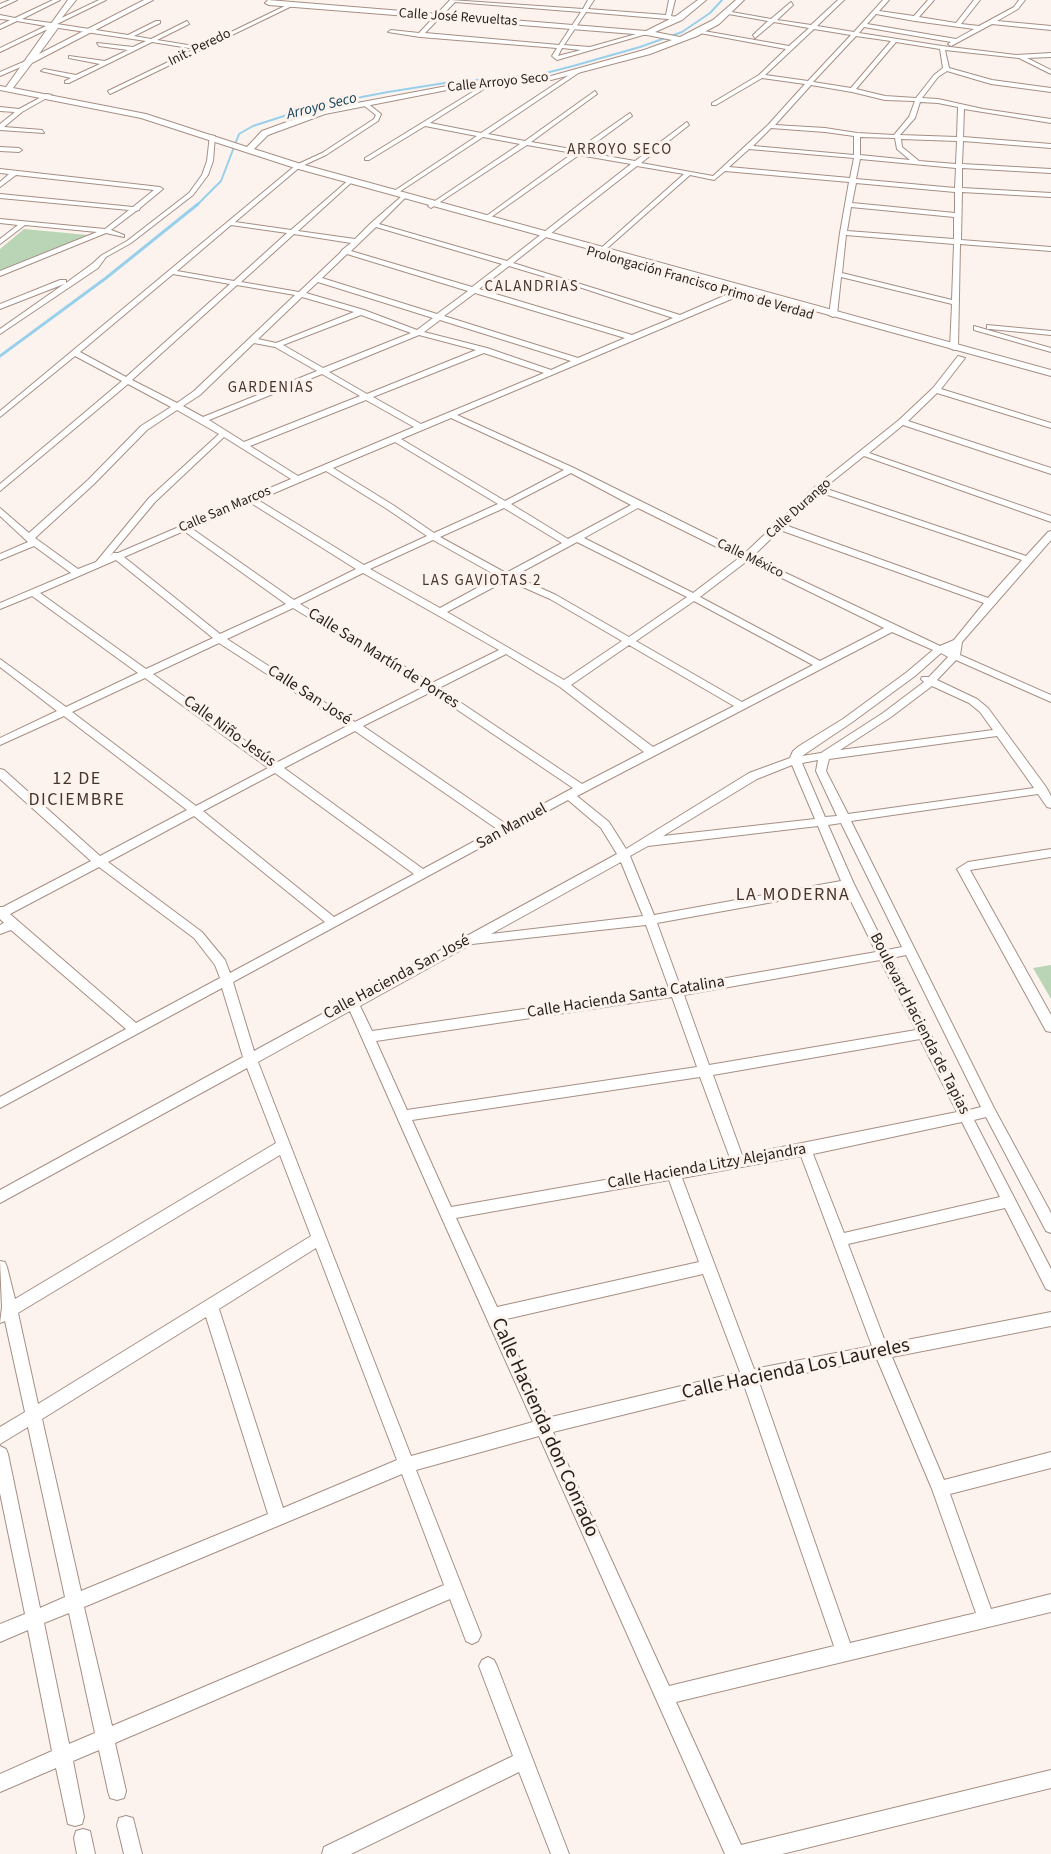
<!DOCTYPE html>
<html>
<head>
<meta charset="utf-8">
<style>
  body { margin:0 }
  canvas { display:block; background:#fdf3ee }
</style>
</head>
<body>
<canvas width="1051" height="1854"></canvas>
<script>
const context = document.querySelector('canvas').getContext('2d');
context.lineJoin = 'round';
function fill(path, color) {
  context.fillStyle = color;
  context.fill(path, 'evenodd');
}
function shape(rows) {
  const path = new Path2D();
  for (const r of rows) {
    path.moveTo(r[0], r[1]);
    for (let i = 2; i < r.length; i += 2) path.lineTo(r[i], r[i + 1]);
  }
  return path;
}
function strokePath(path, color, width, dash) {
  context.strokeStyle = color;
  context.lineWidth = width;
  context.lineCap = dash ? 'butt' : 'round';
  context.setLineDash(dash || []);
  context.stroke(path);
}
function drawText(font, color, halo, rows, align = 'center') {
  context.font = font + ' "Source Sans 3",sans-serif';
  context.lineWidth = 6;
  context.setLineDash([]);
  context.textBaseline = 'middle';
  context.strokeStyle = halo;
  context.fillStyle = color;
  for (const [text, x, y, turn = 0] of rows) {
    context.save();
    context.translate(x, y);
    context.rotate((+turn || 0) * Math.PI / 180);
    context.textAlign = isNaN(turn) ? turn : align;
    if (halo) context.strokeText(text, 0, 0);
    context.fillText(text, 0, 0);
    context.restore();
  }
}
const green = shape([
  [24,229,88,235,0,272,0,249],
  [1051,965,1051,999,1033,968]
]);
const streamFar1 = shape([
  [196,206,221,181,239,134,253,126,315,106,388,92,451,82,538,75,573,66,640,47,682,32,710,13,722,0]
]);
const stream = shape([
  [0,356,106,278,198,204]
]);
const street = shape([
  [10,0,17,0,0,8,0,4,10,0],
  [53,0,60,0,22,19,51,23,99,0,106,0,57,24,128,35,156,21,160,21,160,23,134,36,151,39,187,21,189,24,157,40,200,47,289,4,294,5,110,94,108,91,195,49,152,42,69,83,65,83,65,81,71,78,41,71,44,69,76,75,100,64,69,58,69,56,105,61,128,50,99,46,97,43,133,47,146,41,52,27,0,52,0,48,46,26,17,21,0,29,0,25,10,20,0,19,0,15,15,18,53,0],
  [450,0,583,9,588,0,594,0,588,9,666,15,669,0,675,0,671,16,682,18,679,20,586,12,564,45,590,47,647,31,650,33,557,60,552,56,557,48,420,37,388,32,391,30,419,33,450,0],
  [455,2,581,12,559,45,425,33,455,2],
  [562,48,581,50,558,56,562,48],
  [838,0,844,0,817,26,854,32,883,0,889,0,879,11,914,16,928,0,934,0,919,17,956,23,974,0,980,0,961,24,979,26,1014,7,1019,0,1025,0,1018,9,997,21,1051,26,1051,30,992,24,951,46,948,44,951,42,864,27,859,33,942,46,1016,55,1051,53,1051,57,1027,58,1051,70,1051,74,1019,58,945,50,949,68,992,80,1051,88,1051,92,991,84,947,71,938,77,922,98,938,99,983,109,1051,119,1051,123,964,109,963,137,1051,144,1051,148,963,141,962,164,1051,169,1051,173,962,168,962,188,1051,193,1051,197,962,192,961,240,1051,247,1051,251,960,244,958,348,954,350,950,348,952,304,841,277,837,315,833,317,829,315,840,233,849,182,725,171,714,180,690,175,604,251,600,251,600,249,684,174,637,166,513,263,680,315,742,288,748,288,748,292,457,415,574,468,745,553,815,487,899,420,933,388,958,356,965,358,941,389,1051,423,1051,428,937,393,908,421,1051,468,1051,474,903,425,869,453,1051,516,1051,522,864,456,824,488,1026,556,1048,532,1051,531,1051,540,962,642,960,655,1051,695,1051,702,956,660,937,680,977,699,988,708,1046,787,1051,796,1051,808,1047,807,1038,794,851,821,994,1108,1051,1213,1051,1233,1046,1231,986,1117,974,1120,1051,1269,1051,1291,1046,1289,1005,1208,848,1244,886,1344,1051,1312,1051,1326,892,1357,944,1480,1051,1452,1051,1468,950,1494,991,1609,1051,1594,1051,1612,676,1702,741,1845,1051,1770,1051,1788,782,1854,725,1854,539,1436,416,1470,481,1635,478,1641,472,1644,466,1641,450,1599,115,1743,126,1791,124,1798,117,1800,110,1798,108,1791,99,1750,73,1761,84,1817,82,1824,75,1826,68,1824,56,1768,0,1792,0,1774,52,1751,28,1630,0,1642,0,1624,25,1614,0,1493,0,1446,6,1449,8,1454,40,1608,65,1597,28,1427,0,1444,0,1427,25,1412,5,1321,0,1323,2,1307,0,1261,5,1262,7,1267,15,1299,276,1143,247,1068,0,1203,0,1190,243,1057,222,988,0,1108,0,1097,126,1029,11,930,0,934,0,925,4,923,0,919,0,907,3,907,91,861,0,779,0,769,4,770,100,856,187,810,64,716,0,745,0,738,57,711,0,667,0,659,66,707,138,673,32,596,0,609,0,603,71,573,34,546,0,560,0,554,28,542,0,516,0,508,29,533,88,480,141,426,171,407,128,384,0,491,0,484,122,381,75,356,0,417,0,411,296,165,322,153,374,119,376,115,362,104,362,102,366,102,381,114,378,121,326,155,300,167,235,222,291,230,351,178,354,180,353,181,298,231,355,239,371,223,402,196,405,198,379,224,507,261,631,164,579,155,487,220,484,218,485,217,573,153,527,145,431,208,428,206,429,205,520,144,483,137,396,194,393,192,394,191,477,136,425,126,369,160,365,160,365,158,487,83,492,84,430,123,481,133,578,69,580,72,488,134,525,141,595,91,597,94,531,142,577,150,630,113,632,116,583,152,635,161,687,122,689,125,641,163,713,176,768,125,805,84,762,78,716,105,712,105,712,103,759,75,786,49,700,33,698,30,789,46,809,28,774,22,755,38,753,35,768,21,723,13,726,11,771,19,791,2,793,5,777,20,811,25,838,0],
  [876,14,915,21,974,29,956,39,867,24,876,14],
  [814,29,851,35,808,81,765,75,814,29],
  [856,36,891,41,851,88,813,82,856,36],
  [896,42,940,49,943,68,934,75,916,98,885,96,856,89,896,42],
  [811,85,852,92,885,100,915,101,909,117,894,135,857,133,825,128,775,125,811,85],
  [920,102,938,103,958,107,957,137,900,135,915,118,920,102],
  [771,128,825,132,854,136,854,155,753,146,771,128],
  [860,137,895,138,897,149,910,160,860,155,860,137],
  [901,139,957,141,956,164,919,161,902,147,901,139],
  [749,149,854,158,850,178,729,167,749,149],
  [860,159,956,168,955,188,856,179,860,159],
  [856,183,955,192,955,213,852,203,856,183],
  [851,207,954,217,954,239,847,231,851,207],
  [231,225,287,233,234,281,177,271,231,225],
  [376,227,502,264,472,287,351,251,376,227],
  [294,234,351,243,342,250,341,252,299,292,241,282,294,234],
  [846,235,954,244,952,300,842,273,846,235],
  [347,254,468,291,437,314,322,278,347,254],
  [509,266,579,287,673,318,632,335,479,289,509,266],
  [173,274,230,284,126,377,80,352,173,274],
  [318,282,433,318,417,330,364,310,306,293,318,282],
  [237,285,295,295,194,391,177,403,132,380,237,285],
  [475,293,625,338,578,358,444,316,475,293],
  [302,297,354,312,276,343,258,339,302,297],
  [361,315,411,333,323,368,283,345,361,315],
  [440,320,571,361,551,370,487,348,424,332,440,320],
  [419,335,476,350,367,394,329,372,419,335],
  [254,343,275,347,317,371,203,417,183,406,200,395,254,343],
  [484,353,544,373,421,424,373,397,484,353],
  [322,374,360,396,244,442,209,420,322,374],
  [366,400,414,427,298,476,250,446,366,400],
  [177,410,219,434,149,498,96,562,78,569,35,538,94,484,147,430,177,410],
  [451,418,564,470,505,501,401,439,451,418],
  [224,437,291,479,118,553,113,553,109,557,155,502,224,437],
  [395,442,498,504,434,533,393,505,333,468,395,442],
  [326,471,387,509,427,536,364,565,258,500,326,471],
  [571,473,631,505,568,539,511,504,571,473],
  [819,492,1022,560,988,598,785,525,819,492],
  [251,503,356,569,294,600,191,528,251,503],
  [504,508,562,543,506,573,440,537,504,508],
  [638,508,739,558,693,593,584,538,638,508],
  [780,530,984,603,954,640,940,646,752,557,780,530],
  [184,531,286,604,220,634,124,557,184,531],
  [433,540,492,573,499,576,440,608,370,569,433,540],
  [577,542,687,597,629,637,556,595,514,576,577,542],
  [116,560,213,638,146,669,40,593,116,560],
  [747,561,884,628,820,661,700,597,747,561],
  [363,573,499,650,432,683,300,604,363,573],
  [507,580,550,599,622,641,564,680,447,612,507,580],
  [694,601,813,665,742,702,636,641,694,601],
  [293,608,424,687,355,722,227,639,293,608],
  [892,632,933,650,907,672,843,719,799,746,793,751,790,758,749,773,626,849,609,822,577,796,892,632],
  [219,643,347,726,276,763,153,674,219,643],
  [629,645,734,706,653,747,571,685,629,645],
  [941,653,948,657,929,677,922,677,921,679,924,682,883,713,821,753,802,756,851,723,915,676,941,653],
  [506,654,560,687,644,752,582,784,439,688,506,654],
  [145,678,268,768,196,806,72,712,145,678],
  [932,686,969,703,980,712,993,730,840,750,891,717,932,686],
  [431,692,573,788,506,824,363,726,431,692],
  [355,731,497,829,423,869,284,768,355,731],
  [997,736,1034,788,848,814,826,771,829,759,997,736],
  [818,760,816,771,837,816,825,817,802,763,818,760],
  [792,765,815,819,663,836,757,779,792,765],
  [275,773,414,874,334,917,203,811,275,773],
  [568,800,601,828,617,854,353,998,348,999,346,1001,254,1051,233,982,568,800],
  [194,816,325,922,230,973,225,960,202,932,108,862,194,816],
  [841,823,902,947,887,950,854,884,828,825,841,823],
  [818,826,841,881,654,915,630,856,648,846,818,826],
  [621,862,643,916,491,934,621,862],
  [99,867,194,938,215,965,220,978,136,1023,10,914,99,867],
  [845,889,876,952,680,986,657,923,845,889],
  [646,925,669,988,372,1031,360,1006,472,944,646,925],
  [906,955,981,1107,969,1110,892,958,906,955],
  [880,960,916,1030,709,1065,684,995,880,960],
  [672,997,697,1067,407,1110,376,1041,672,997],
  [350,1011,440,1214,533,1422,411,1456,258,1062,350,1011],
  [920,1039,957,1112,742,1155,713,1075,920,1039],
  [700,1077,730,1158,451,1207,412,1120,700,1077],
  [962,1122,1000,1197,844,1233,813,1154,962,1122],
  [280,1155,311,1236,38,1404,18,1313,280,1155],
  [801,1156,872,1346,754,1369,682,1178,801,1156],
  [669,1180,699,1262,497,1307,456,1218,669,1180],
  [316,1248,397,1460,283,1508,219,1309,316,1248],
  [703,1274,740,1372,547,1418,502,1320,703,1274],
  [206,1317,268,1514,81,1591,42,1419,206,1317],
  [877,1359,932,1489,976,1613,850,1643,759,1382,877,1359],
  [744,1385,834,1646,669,1686,553,1432,744,1385],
  [402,1474,444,1585,112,1726,84,1607,402,1474],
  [69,1613,95,1733,69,1744,44,1623,69,1613],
  [30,59,32,62,0,76,0,72,30,59],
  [47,94,52,95,22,112,4,127,42,130,44,133,0,130,0,124,15,112,0,111,0,107,19,109,47,94],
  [210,135,215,136,213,161,208,175,193,195,131,243,106,257,98,268,0,334,0,329,64,284,0,309,0,304,60,280,66,280,66,283,92,264,102,255,127,241,189,193,202,175,207,161,210,135],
  [0,147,19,148,22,150,19,152,0,151,0,147],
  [0,169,160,187,163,189,140,208,139,210,136,211,111,230,124,235,124,237,106,233,0,276,0,271,97,232,25,225,0,244,0,239,18,225,0,223,0,219,105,229,129,210,0,198,0,194,133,207,154,190,16,175,0,187,0,182,9,174,0,173,0,169],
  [987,325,1051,331,1051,335,990,329,987,329,987,325],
  [974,326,1051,348,1051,352,974,330,974,326],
  [1051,849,1051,857,970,870,1051,1015,1051,1032,1046,1031,957,869,968,862,1051,849],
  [488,1657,494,1660,497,1666,569,1854,551,1854,519,1772,351,1854,322,1854,324,1847,513,1756,479,1666,482,1660,488,1657],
  [126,1816,133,1818,142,1854,124,1854,117,1825,119,1818,126,1816],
  [83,1829,90,1831,95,1854,77,1854,74,1838,76,1831,83,1829]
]);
const secondary = shape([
  [68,0,76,0,56,25,58,28,39,54,144,0,153,0,32,63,13,88,146,114,247,147,262,131,320,110,447,86,551,76,644,50,672,40,647,35,269,5,265,3,268,0,646,31,676,16,698,0,706,0,682,20,655,32,680,37,713,20,736,0,744,0,719,24,697,36,650,54,551,80,447,90,325,114,268,135,254,149,301,164,1051,370,1051,376,295,168,141,118,0,90,0,86,6,87,68,0]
]);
const farStreetnames = [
  ["Calle José Revueltas",458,18,4],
  ["Init. Peredo",200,48,-26],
  ["Calle Arroyo Seco",498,83,-6],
  ["Prolongación Francisco Primo de Verdad",700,284,16],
  ["Calle Durango",799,509,-42],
  ["Calle San Marcos",225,510,-23],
  ["Calle México",750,559,26]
];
const farWaternames = [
  ["Arroyo Seco",322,107,-14]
];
const farNeighbourhoodnames = [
  ["ARROYO SECO",620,151],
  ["CALANDRIAS",532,288],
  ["GARDENIAS",271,389],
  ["LAS GAVIOTAS 2",482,582]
];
const streetNames = [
  ["Calle San Martín de Porres",383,659,32],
  ["Calle San José",309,696,33],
  ["Calle Niño Jesús",229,732,36],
  ["San Manuel",512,827,-29],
  ["Calle Hacienda San José",397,978,-28],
  ["Calle Hacienda Santa Catalina",626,998,-9],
  ["Boulevard Hacienda de Tapias",919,1024,63],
  ["Calle Hacienda Litzy Alejandra",707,1167,-10]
];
const neighbourhoodNames = [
  ["12 DE",77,780],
  ["DICIEMBRE",77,801],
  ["LA MODERNA",793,896]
];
const nearStreetnames = [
  ["Calle Hacienda Los Laureles",796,1370,-12],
  ["Calle Hacienda don Conrado",544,1428,66]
];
fill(green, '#bad5b5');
strokePath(streamFar1, '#98d0eb', 2);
strokePath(stream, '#98d0eb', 3);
strokePath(street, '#a68f84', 2);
strokePath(secondary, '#a68f84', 2);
fill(street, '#fff');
fill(secondary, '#fff');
drawText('14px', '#271e19', '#fdf3ee', farStreetnames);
drawText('italic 15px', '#164458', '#fdf3ee', farWaternames);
context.letterSpacing = '1.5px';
drawText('15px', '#47342b', '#fdf3ee', farNeighbourhoodnames);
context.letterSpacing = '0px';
drawText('16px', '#271e19', '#fdf3ee', streetNames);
context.letterSpacing = '1.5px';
drawText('18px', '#47342b', '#fdf3ee', neighbourhoodNames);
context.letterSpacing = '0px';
drawText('20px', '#271e19', '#fdf3ee', nearStreetnames);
</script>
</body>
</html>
